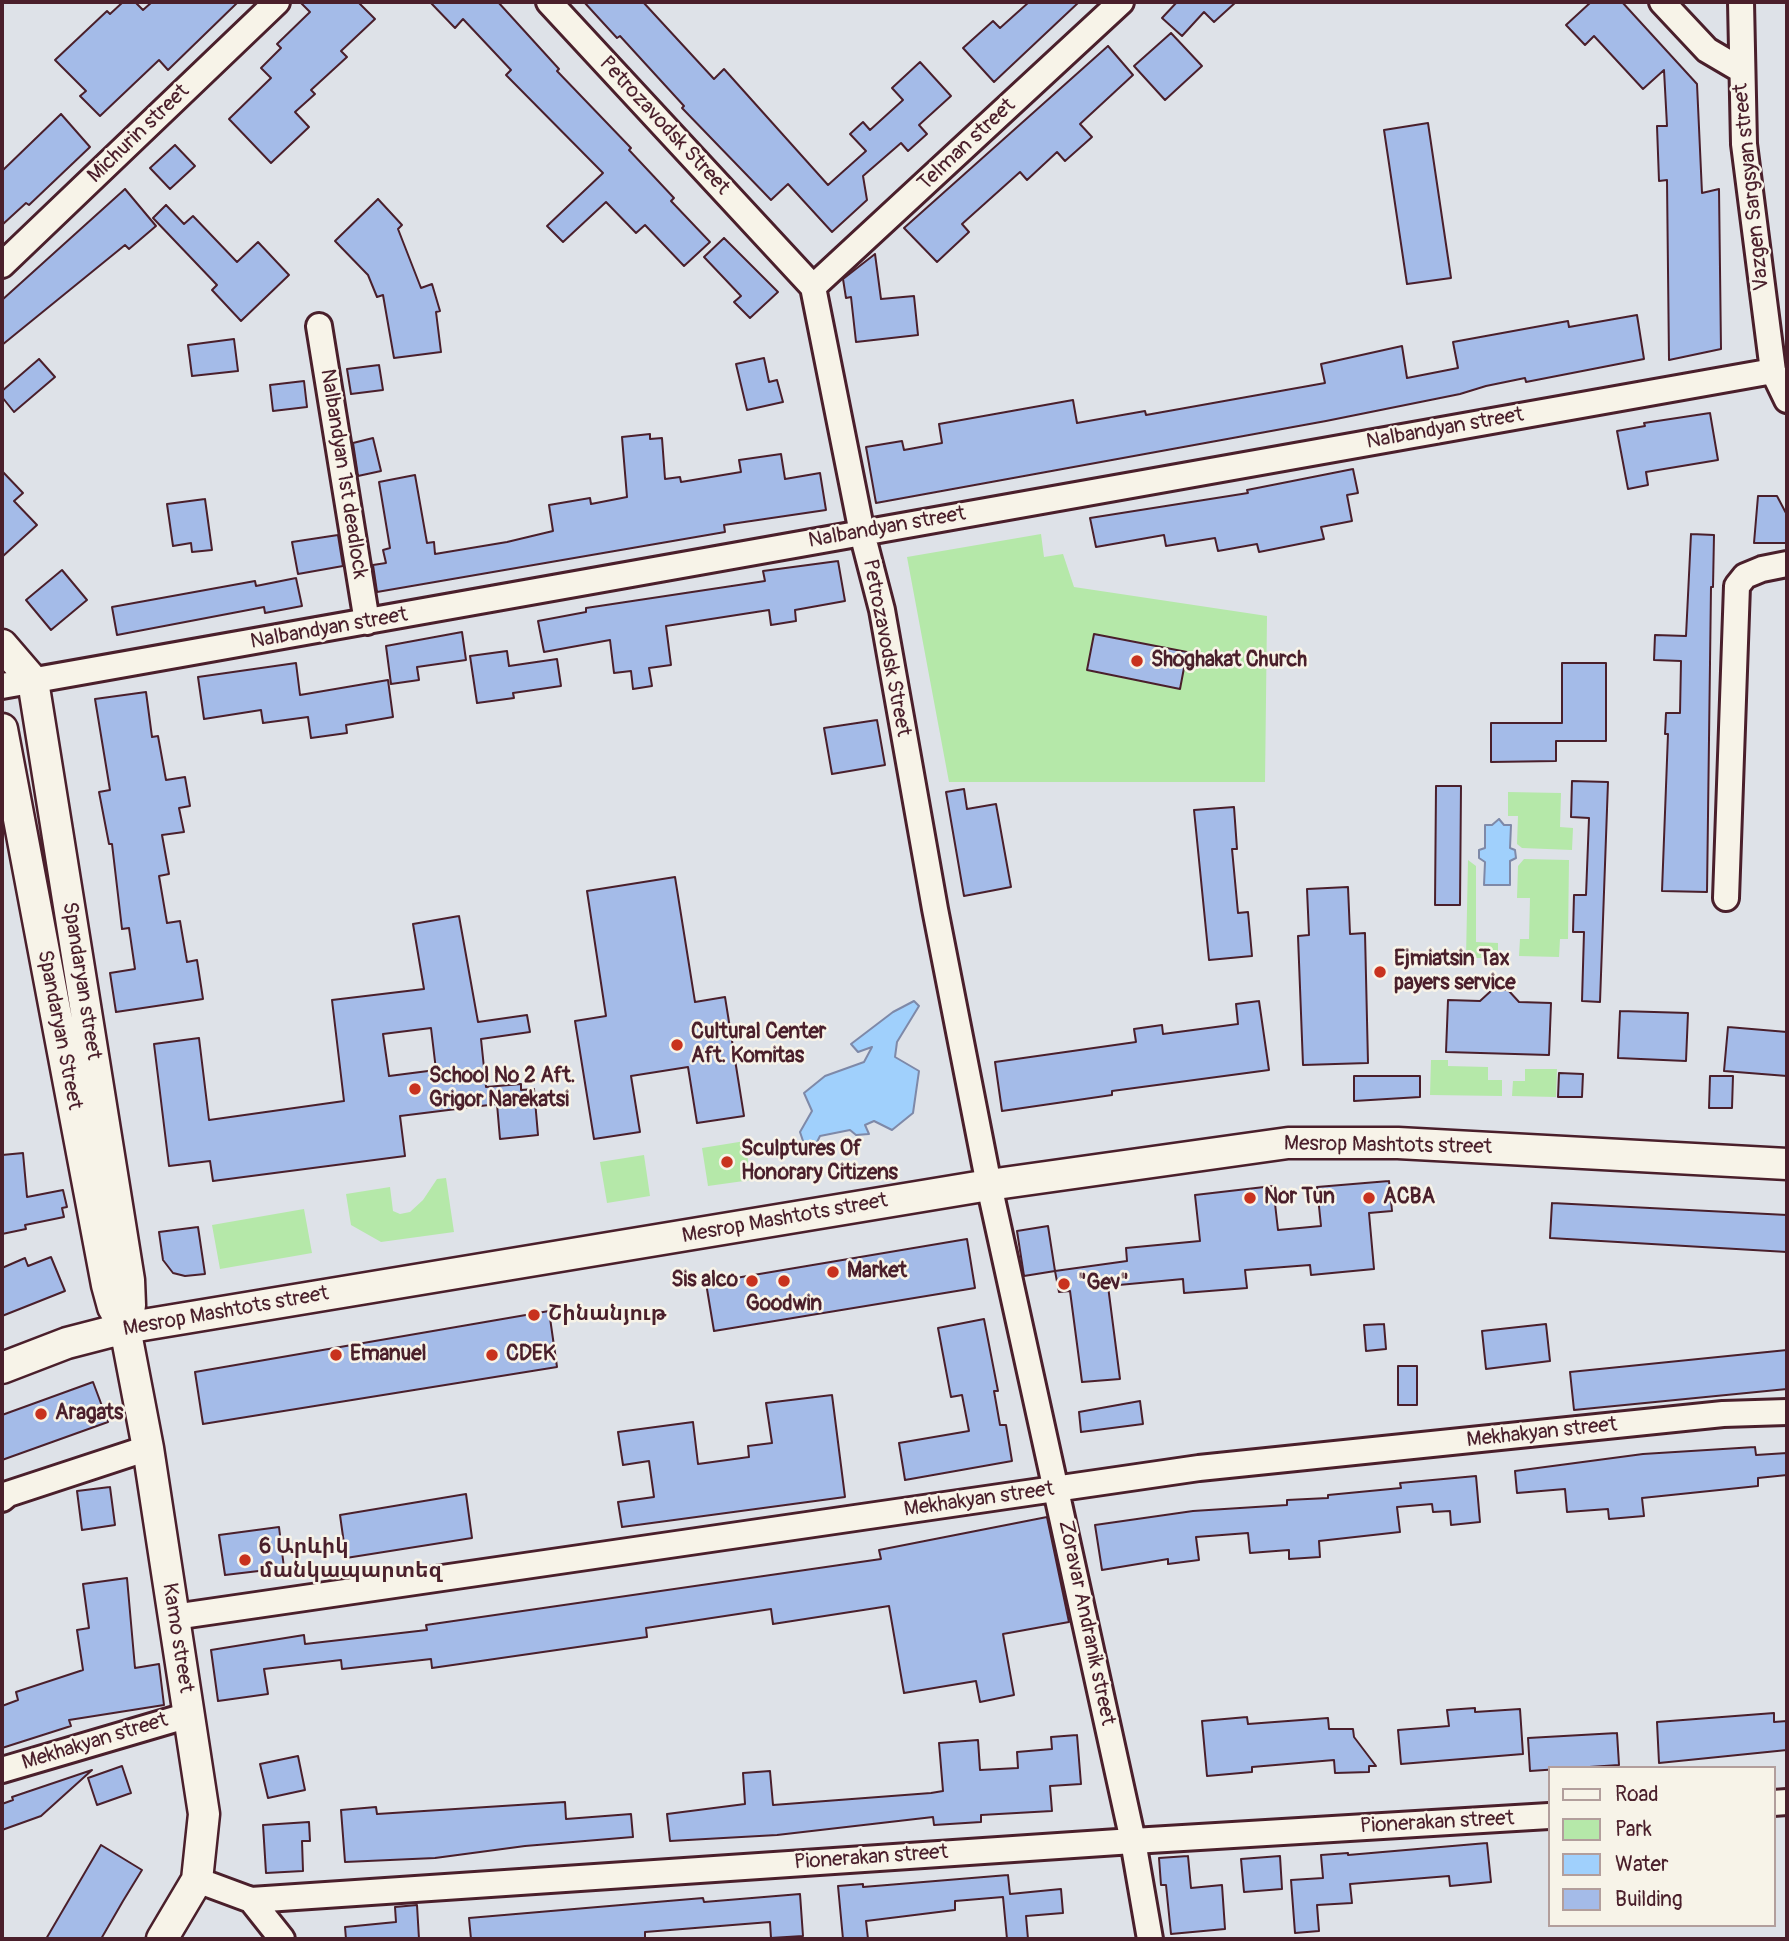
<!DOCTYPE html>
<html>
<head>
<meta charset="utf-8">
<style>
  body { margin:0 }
  #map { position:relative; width:1789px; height:1941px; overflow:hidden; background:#dee2e8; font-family:Pangolin,sans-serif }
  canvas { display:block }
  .frame { position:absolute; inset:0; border:4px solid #4a1f2b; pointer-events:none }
  .legend { position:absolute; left:1548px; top:1766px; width:228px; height:161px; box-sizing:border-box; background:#f7f3e8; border:2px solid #b29e9c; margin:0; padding:9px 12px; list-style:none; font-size:21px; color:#4a1f2b }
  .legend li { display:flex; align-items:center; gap:14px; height:35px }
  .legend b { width:35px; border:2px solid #b29e9c }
</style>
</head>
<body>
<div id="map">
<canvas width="1789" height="1941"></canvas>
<div class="frame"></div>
<ul class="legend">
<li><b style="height:9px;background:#f7f3e8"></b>Road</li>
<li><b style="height:19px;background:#b5e8a9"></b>Park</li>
<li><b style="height:19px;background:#a0d0fc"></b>Water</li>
<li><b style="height:19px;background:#a4bbe8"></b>Building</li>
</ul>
</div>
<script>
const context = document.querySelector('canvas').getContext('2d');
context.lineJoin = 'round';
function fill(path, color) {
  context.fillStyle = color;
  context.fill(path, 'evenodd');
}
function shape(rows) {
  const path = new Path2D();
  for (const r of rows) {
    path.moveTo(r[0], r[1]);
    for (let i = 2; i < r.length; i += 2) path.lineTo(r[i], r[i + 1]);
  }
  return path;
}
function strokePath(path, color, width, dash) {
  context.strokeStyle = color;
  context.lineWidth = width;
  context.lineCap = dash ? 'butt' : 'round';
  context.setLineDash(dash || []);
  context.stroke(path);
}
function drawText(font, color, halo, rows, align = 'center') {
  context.font = font + ' Pangolin,"Noto Sans Armenian",sans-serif';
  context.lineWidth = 5;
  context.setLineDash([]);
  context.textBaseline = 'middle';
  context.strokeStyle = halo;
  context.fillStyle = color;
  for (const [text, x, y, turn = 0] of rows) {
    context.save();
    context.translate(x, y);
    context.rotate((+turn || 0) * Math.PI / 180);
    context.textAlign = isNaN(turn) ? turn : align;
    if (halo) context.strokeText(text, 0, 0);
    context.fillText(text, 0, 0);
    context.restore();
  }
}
const green = shape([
  [1041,534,1044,557,1063,554,1074,587,1267,616,1265,782,949,782,907,557],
  [1508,792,1561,793,1560,827,1573,828,1572,850,1522,848,1517,844,1518,816,1508,816],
  [1524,859,1569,860,1568,939,1560,939,1559,957,1519,956,1520,939,1529,939,1530,898,1517,898,1518,866],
  [1468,860,1476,866,1476,942,1498,943,1498,958,1466,958],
  [1431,1060,1448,1060,1448,1066,1488,1067,1488,1080,1502,1080,1502,1096,1430,1095],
  [1525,1069,1557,1069,1556,1097,1512,1096,1513,1081,1525,1081],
  [745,1141,751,1180,708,1186,702,1148],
  [644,1155,650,1196,607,1203,600,1162],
  [446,1178,454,1232,381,1242,351,1225,346,1194,390,1187,393,1211,400,1214,410,1212,423,1200,437,1179],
  [304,1209,312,1253,220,1269,212,1225]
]);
const water = shape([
  [1499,819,1504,825,1511,825,1510,848,1515,850,1516,858,1510,861,1510,885,1484,885,1485,862,1479,858,1479,850,1485,848,1485,825,1492,825,1499,819],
  [914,1001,919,1006,897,1042,895,1057,919,1071,913,1113,892,1130,874,1121,865,1125,869,1134,856,1135,850,1130,820,1136,816,1144,804,1144,800,1132,812,1111,804,1093,825,1076,864,1062,872,1047,858,1052,851,1044,893,1012,914,1001]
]);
const building = shape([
  [123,2,135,2,143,10,152,2,238,2,168,70,159,60,100,116,80,96,86,91,55,60,107,11,110,14,123,2],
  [300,2,358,2,375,19,341,51,347,57,311,90,315,94,295,112,309,127,271,163,229,119,271,78,261,68,281,48,277,44,310,12,300,2],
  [430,2,498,2,559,69,557,71,631,148,629,150,674,198,671,201,710,242,684,266,645,225,636,233,606,202,563,242,547,226,603,173,506,75,511,70,463,19,455,28,430,2],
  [584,2,643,2,714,79,724,69,828,185,866,151,850,134,863,122,870,130,903,100,892,88,920,62,951,96,919,125,927,134,908,151,901,143,863,176,867,200,832,232,788,184,771,200,682,108,684,106,620,36,617,38,584,2],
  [1029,2,1079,2,994,82,963,48,993,21,1000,28,1029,2],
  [1177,2,1236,2,1214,22,1204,12,1182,36,1162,18,1177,2],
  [1591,2,1622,2,1697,84,1702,193,1719,189,1721,349,1669,360,1667,180,1659,181,1657,126,1667,126,1664,70,1643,89,1594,36,1585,45,1566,25,1591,2],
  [1171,33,1202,66,1165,100,1134,66,1171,33],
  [1108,46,1133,75,1080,124,1092,137,1065,161,1057,152,1027,180,1020,172,962,224,969,232,937,262,904,228,1108,46],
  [61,114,90,147,29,205,26,203,2,225,2,171,61,114],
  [1428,123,1451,278,1407,284,1384,130,1428,123],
  [175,145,195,166,170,189,150,168,175,145],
  [125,189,156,226,129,249,125,245,2,345,2,300,125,189],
  [378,199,402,225,398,229,421,288,432,284,440,311,436,312,441,352,394,358,383,295,377,297,368,275,335,241,378,199],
  [166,205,184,224,193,216,237,262,258,242,289,275,241,321,212,290,217,285,153,218,166,205],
  [724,238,778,292,750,318,734,302,741,296,704,257,724,238],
  [875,254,881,299,914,296,918,335,856,342,851,297,846,298,843,279,875,254],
  [1637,315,1644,359,1526,382,1525,378,1486,386,1460,394,1326,421,876,503,866,447,902,441,904,450,942,443,939,424,1073,400,1077,423,1145,411,1146,415,1325,383,1321,364,1402,346,1407,378,1458,368,1453,342,1568,321,1569,327,1637,315],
  [234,339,238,371,192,376,188,345,234,339],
  [764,358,769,382,777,380,783,402,747,410,736,364,764,358],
  [39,359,55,377,14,412,2,397,2,391,39,359],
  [379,365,383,390,351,394,347,369,379,365],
  [304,381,307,407,273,411,270,385,304,381],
  [1710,413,1718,460,1646,472,1648,485,1628,489,1617,431,1645,426,1644,423,1710,413],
  [650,434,650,439,662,438,665,479,680,477,681,482,741,472,739,460,781,454,785,479,820,473,826,510,724,525,725,532,377,592,373,565,386,563,383,550,390,548,379,482,415,475,427,543,434,542,435,554,507,542,553,531,549,505,590,498,591,504,627,497,622,437,650,434],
  [373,438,381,471,358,476,353,443,373,438],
  [1353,469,1358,493,1347,495,1352,521,1321,527,1324,539,1259,552,1257,544,1218,551,1215,538,1166,546,1164,535,1096,547,1090,518,1248,493,1247,490,1353,469],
  [2,471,23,493,14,501,37,525,2,557,2,471],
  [1758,496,1777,496,1787,515,1787,543,1754,543,1758,496],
  [205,499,212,550,192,552,191,543,173,546,167,504,205,499],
  [1691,534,1714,535,1713,587,1711,587,1707,892,1662,891,1668,734,1665,734,1666,713,1680,713,1681,661,1654,660,1655,635,1686,636,1691,534],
  [338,535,343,566,298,574,292,542,338,535],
  [838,561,845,601,795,610,796,621,771,625,769,610,666,626,671,665,649,668,652,686,633,689,631,671,614,673,610,640,544,652,538,621,586,612,586,608,765,581,763,571,838,561],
  [62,570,87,600,51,630,26,600,62,570],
  [296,578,302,606,265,613,264,607,117,635,112,607,255,581,256,586,296,578],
  [462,632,466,660,417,667,419,680,391,684,386,646,462,632],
  [1094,634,1187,652,1180,689,1087,670,1094,634],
  [507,651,509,666,557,659,561,686,513,693,514,698,477,703,470,656,507,651],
  [296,663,300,695,388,680,393,717,346,725,347,733,311,738,308,717,263,723,261,710,204,719,198,677,296,663],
  [1562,663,1606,663,1606,741,1556,741,1556,761,1491,762,1491,723,1562,723,1562,663],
  [146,692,152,737,158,736,166,780,185,777,190,806,179,808,184,832,162,835,169,874,159,876,167,923,180,921,187,962,197,960,203,999,116,1012,110,973,135,969,129,928,122,929,112,844,109,844,99,792,110,790,95,699,146,692],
  [877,720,885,765,832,774,824,728,877,720],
  [1572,781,1608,782,1600,1002,1582,1001,1584,932,1573,932,1574,895,1586,895,1589,818,1571,817,1572,781],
  [1436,786,1461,786,1460,905,1435,905,1436,786],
  [964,789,967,809,996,804,1011,887,964,896,946,792,964,789],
  [1234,807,1237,849,1232,849,1238,913,1248,912,1252,956,1209,960,1194,810,1234,807],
  [675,877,695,1002,725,997,744,1116,697,1123,688,1067,631,1076,640,1132,594,1139,575,1021,606,1016,587,891,675,877],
  [1348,887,1350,934,1365,933,1368,1063,1303,1065,1298,936,1309,935,1307,889,1348,887],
  [459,916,478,1022,527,1015,530,1032,481,1039,486,1087,521,1084,521,1090,534,1089,538,1135,500,1139,497,1104,400,1116,405,1156,213,1181,210,1161,169,1166,154,1044,199,1038,209,1120,344,1101,332,1000,424,989,413,924,459,916],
  [431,1028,436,1070,389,1076,383,1034,431,1028],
  [1492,990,1508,990,1519,1002,1551,1003,1549,1055,1446,1052,1448,1000,1480,1001,1492,990],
  [1259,1001,1269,1070,1112,1091,1112,1095,1002,1111,995,1062,1136,1042,1134,1029,1162,1025,1163,1034,1238,1024,1236,1004,1259,1001],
  [1620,1011,1688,1013,1686,1061,1618,1058,1620,1011],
  [1728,1027,1787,1032,1787,1076,1724,1071,1728,1027],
  [1559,1073,1583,1074,1582,1097,1558,1097,1559,1073],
  [1354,1076,1420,1076,1420,1097,1354,1101,1354,1076],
  [1710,1076,1733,1076,1732,1108,1709,1108,1710,1076],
  [23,1153,27,1197,63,1190,67,1207,62,1208,64,1217,25,1225,26,1229,2,1234,2,1155,23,1153],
  [1389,1181,1392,1211,1369,1213,1374,1269,1311,1275,1310,1265,1245,1270,1247,1288,1184,1293,1183,1279,1108,1286,1120,1379,1082,1382,1070,1291,1059,1292,1055,1271,1127,1261,1126,1248,1200,1241,1195,1195,1273,1186,1278,1230,1321,1226,1317,1187,1389,1181],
  [1552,1203,1787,1215,1787,1252,1550,1238,1552,1203],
  [1048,1226,1055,1271,1024,1276,1017,1231,1048,1226],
  [198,1227,205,1274,185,1276,173,1273,163,1260,159,1232,198,1227],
  [967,1239,975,1288,714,1331,706,1283,967,1239],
  [51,1257,65,1291,2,1316,2,1268,25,1258,28,1266,51,1257],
  [549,1311,557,1367,203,1424,195,1372,549,1311],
  [984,1319,998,1391,994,1391,1000,1425,1006,1425,1012,1461,905,1480,899,1443,969,1431,962,1395,951,1397,938,1328,984,1319],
  [1384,1324,1386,1349,1366,1351,1364,1325,1384,1324],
  [1546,1324,1550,1361,1486,1369,1482,1331,1546,1324],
  [1787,1350,1787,1389,1574,1410,1570,1372,1787,1350],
  [1398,1366,1417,1366,1417,1405,1398,1405,1398,1366],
  [93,1382,108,1422,2,1460,2,1415,93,1382],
  [832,1395,845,1497,622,1527,618,1502,654,1497,649,1461,623,1465,618,1432,693,1422,698,1464,749,1457,748,1446,772,1443,766,1403,832,1395],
  [1140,1401,1143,1424,1081,1432,1079,1412,1140,1401],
  [1755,1447,1756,1455,1787,1453,1787,1475,1758,1478,1758,1486,1642,1498,1644,1516,1609,1519,1608,1509,1567,1512,1565,1489,1517,1493,1515,1471,1643,1454,1755,1447],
  [1476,1476,1480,1522,1451,1525,1450,1511,1433,1512,1432,1504,1397,1507,1400,1532,1319,1541,1320,1557,1289,1559,1289,1550,1250,1553,1248,1533,1196,1537,1199,1560,1168,1564,1168,1559,1102,1570,1095,1525,1193,1511,1287,1505,1287,1500,1328,1498,1328,1495,1401,1488,1400,1483,1476,1476],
  [110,1487,115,1525,82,1530,77,1491,110,1487],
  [466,1494,472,1538,346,1558,340,1515,466,1494],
  [1047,1517,1069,1622,1003,1634,1014,1695,980,1702,976,1681,904,1693,889,1606,773,1624,771,1609,646,1628,647,1637,432,1668,431,1659,342,1669,341,1660,264,1669,268,1694,218,1701,211,1650,304,1635,305,1644,427,1630,426,1625,881,1559,879,1550,1047,1517],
  [279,1527,284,1568,225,1575,219,1535,279,1527],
  [127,1578,135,1668,159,1664,164,1705,69,1720,71,1726,2,1748,2,1706,18,1700,16,1692,83,1670,77,1630,89,1628,83,1584,127,1578],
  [1475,1708,1475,1712,1520,1709,1523,1754,1401,1764,1398,1730,1449,1726,1447,1710,1475,1708],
  [1774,1713,1774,1722,1787,1721,1787,1750,1659,1763,1657,1722,1774,1713],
  [1247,1717,1248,1724,1328,1718,1329,1729,1353,1729,1354,1737,1376,1766,1369,1766,1369,1772,1335,1773,1334,1760,1252,1767,1252,1772,1207,1776,1202,1721,1247,1717],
  [1617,1733,1619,1765,1530,1771,1528,1738,1617,1733],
  [1077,1735,1081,1784,1050,1786,1052,1811,981,1815,981,1822,934,1825,933,1817,777,1835,670,1841,667,1814,745,1804,743,1773,770,1771,773,1805,931,1793,943,1791,939,1743,978,1740,980,1770,1018,1768,1017,1752,1052,1749,1051,1737,1077,1735],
  [298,1756,305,1790,268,1798,260,1764,298,1756],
  [122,1766,131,1793,97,1805,88,1778,122,1766],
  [92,1770,41,1816,2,1830,2,1804,13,1800,12,1797,92,1770],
  [565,1802,566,1819,631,1814,633,1837,525,1846,435,1858,345,1862,341,1810,376,1807,377,1814,565,1802],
  [309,1822,310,1841,302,1841,303,1871,266,1873,263,1825,309,1822],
  [1487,1843,1491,1882,1450,1886,1449,1876,1350,1884,1352,1903,1317,1905,1319,1931,1295,1933,1291,1880,1323,1878,1321,1855,1348,1853,1348,1855,1487,1843],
  [101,1845,142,1870,123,1901,101,1939,46,1939,101,1845],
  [1188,1856,1191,1888,1222,1885,1225,1929,1171,1934,1166,1885,1161,1885,1159,1858,1188,1856],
  [1280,1856,1282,1889,1244,1892,1241,1859,1280,1856],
  [1008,1875,1010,1894,1061,1889,1063,1913,1026,1916,1028,1939,1007,1939,1003,1897,955,1901,955,1910,866,1921,868,1939,843,1939,838,1886,863,1884,863,1887,1008,1875],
  [800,1894,803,1936,771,1938,770,1922,645,1932,645,1939,471,1939,469,1918,703,1898,704,1902,800,1894],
  [417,1905,419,1939,346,1939,345,1927,396,1922,395,1907,417,1905]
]);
const minor = shape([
  [549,2,813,287,862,533,882,610,935,909,989,1185,1133,1841,1150,1939],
  [1662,2,1707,50,1741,70],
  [1741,2,1744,144,1773,371,1787,400],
  [2,265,277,2],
  [813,287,1121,2],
  [319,326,367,622],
  [2,686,1773,371],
  [1726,898,1737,586,1745,576,1762,569,1787,564],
  [2,1499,8,1494,148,1448],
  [174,1617,1199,1468,1723,1414,1787,1412],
  [2,1770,189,1715],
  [1773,1803,1787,1802],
  [197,1880,251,1900,1133,1841,1549,1816],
  [251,1900,282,1939]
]);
const major = shape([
  [2,645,33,681,129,1280,130,1305,126,1325],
  [2,729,107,1285,113,1307,125,1328,148,1448,204,1814,197,1880,162,1939],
  [2,1368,67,1343,125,1328,989,1185,1288,1143,1398,1143,1787,1164]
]);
const markers = [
  [1137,661,7,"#c8321e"],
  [1380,972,7,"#c8321e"],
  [677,1045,7,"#c8321e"],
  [415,1089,7,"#c8321e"],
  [727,1162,7,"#c8321e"],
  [1250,1198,7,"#c8321e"],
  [1369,1198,7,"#c8321e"],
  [833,1272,7,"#c8321e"],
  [752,1281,7,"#c8321e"],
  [784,1281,7,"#c8321e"],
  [1064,1284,7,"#c8321e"],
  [534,1315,7,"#c8321e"],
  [336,1355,7,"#c8321e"],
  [492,1355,7,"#c8321e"],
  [41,1414,7,"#c8321e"],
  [245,1560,7,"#c8321e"]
];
const streetNames = [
  ["Petrozavodsk Street",664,126,47],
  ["Michurin street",139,134,-44],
  ["Telman street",967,145,-43],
  ["Vazgen Sargsyan street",1752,187,-96],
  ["Nalbandyan street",1445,429,-10],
  ["Nalbandyan 1st deadlock",343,474,81],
  ["Nalbandyan street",887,528,-10],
  ["Nalbandyan street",329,629,-10],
  ["Petrozavodsk Street",886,648,79],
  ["Spandaryan street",81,981,81],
  ["Spandaryan Street",59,1030,79],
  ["Mesrop Mashtots street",1388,1146,1],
  ["Mesrop Mashtots street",785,1219,-10],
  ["Mesrop Mashtots street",226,1312,-10],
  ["Mekhakyan street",1542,1433,-6],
  ["Mekhakyan street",979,1500,-8],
  ["Zoravar Andranik street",1086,1623,78],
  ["Kamo street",177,1638,81],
  ["Mekhakyan street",95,1742,-17],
  ["Pionerakan street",1437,1823,-3],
  ["Pionerakan street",871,1858,-4]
];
const poiNames = [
  ["Shoghakat Church",1151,661],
  ["Ejmiatsin Tax",1394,960],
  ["payers service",1394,984],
  ["Cultural Center",691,1033],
  ["Aft. Komitas",691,1057],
  ["School No 2 Aft.",429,1077],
  ["Grigor Narekatsi",429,1101],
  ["Sculptures Of",741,1150],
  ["Honorary Citizens",741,1174],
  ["Nor Tun",1264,1198],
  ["ACBA",1383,1198],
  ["Market",847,1272],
  ["Sis alco",738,1281,"right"],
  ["\"Gev\"",1078,1284],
  ["Goodwin",784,1305,"center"],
  ["Շինանյութ",548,1315],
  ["Emanuel",350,1355],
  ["CDEK",506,1355],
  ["Aragats",55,1414],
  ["6 Արևիկ",259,1548],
  ["մանկապարտեզ",259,1572]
];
fill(green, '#b5e8a9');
fill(water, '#a0d0fc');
strokePath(water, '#7e89a8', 2);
fill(building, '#a4bbe8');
strokePath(building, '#4a1f2b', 2);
strokePath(minor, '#4a1f2b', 30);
strokePath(major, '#4a1f2b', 35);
strokePath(minor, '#f7f3e8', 24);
strokePath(major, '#f7f3e8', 30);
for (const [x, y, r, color] of markers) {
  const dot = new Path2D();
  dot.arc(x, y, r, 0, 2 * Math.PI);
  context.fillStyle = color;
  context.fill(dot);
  strokePath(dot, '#f7f3e8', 2.5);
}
drawText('21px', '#4a1f2b', '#f7f3e8', streetNames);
drawText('bold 21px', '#4a1f2b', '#f7f3e8', poiNames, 'left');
</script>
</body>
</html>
